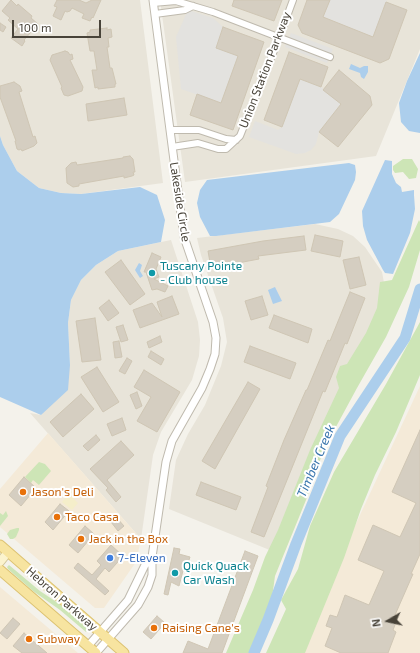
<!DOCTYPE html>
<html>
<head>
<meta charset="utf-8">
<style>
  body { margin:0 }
  #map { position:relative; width:420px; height:653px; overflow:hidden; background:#f4f2eb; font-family:"Exo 2",sans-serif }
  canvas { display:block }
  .north { position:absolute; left:368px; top:601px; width:40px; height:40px; -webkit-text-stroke:3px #fff; paint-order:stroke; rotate:261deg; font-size:11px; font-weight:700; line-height:16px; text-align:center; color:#484339 }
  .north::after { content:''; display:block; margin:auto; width:14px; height:18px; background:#484339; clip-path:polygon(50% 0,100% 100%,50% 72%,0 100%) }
  .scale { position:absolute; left:12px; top:20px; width:89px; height:18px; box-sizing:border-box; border:2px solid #484339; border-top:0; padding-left:5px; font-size:12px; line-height:14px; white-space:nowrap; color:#484339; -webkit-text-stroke:3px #fff; paint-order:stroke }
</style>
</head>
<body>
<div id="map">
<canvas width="420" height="653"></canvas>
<div class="north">N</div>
<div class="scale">100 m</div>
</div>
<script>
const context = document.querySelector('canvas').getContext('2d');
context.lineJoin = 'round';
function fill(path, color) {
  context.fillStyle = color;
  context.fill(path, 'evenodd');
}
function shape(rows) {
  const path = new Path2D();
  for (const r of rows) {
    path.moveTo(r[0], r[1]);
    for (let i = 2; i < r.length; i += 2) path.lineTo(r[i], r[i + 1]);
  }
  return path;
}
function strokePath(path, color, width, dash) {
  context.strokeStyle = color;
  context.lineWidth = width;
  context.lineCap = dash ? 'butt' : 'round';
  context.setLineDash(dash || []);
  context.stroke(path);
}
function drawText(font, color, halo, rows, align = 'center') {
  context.font = font + ' "Exo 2",sans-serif';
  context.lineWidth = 4;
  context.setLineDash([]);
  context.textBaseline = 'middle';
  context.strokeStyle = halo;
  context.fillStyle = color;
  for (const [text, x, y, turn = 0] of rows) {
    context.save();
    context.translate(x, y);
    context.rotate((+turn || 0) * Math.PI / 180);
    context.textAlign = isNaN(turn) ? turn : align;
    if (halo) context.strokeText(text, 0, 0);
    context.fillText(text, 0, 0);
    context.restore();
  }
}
const residential = shape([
  [0,0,140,0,163,183,81,194,61,193,39,188,17,171,3,145,0,136],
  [160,0,420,0,420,49,376,156,185,182],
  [315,224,338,229,353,236,365,247,382,272,385,288,380,310,277,553,169,509,176,460,188,434,205,405,221,366,227,342,223,318,201,255,197,238],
  [171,240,198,322,200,340,199,356,192,380,161,432,153,455,141,539,30,413,41,415,70,365,68,323,71,300,81,280,96,265,118,251]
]);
const commercial = shape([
  [420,386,420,653,304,653,353,530],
  [48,433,141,539,136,562,104,608,95,608,0,527,0,489],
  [0,587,78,653,0,653]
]);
const green = shape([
  [403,159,412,159,418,169,416,178,409,179,403,172,395,173,393,170,393,166],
  [419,220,420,222,420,250,409,287,386,337,357,388,324,449,306,500,275,576,272,598,264,623,255,643,250,653,226,653,253,590,265,557,278,530,310,450,339,388,336,377,340,366,347,364,366,333,377,308,380,282,392,280],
  [420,322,420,375,396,432,375,475,361,509,344,558,305,653,266,653,286,609,281,600,298,569,310,526,334,472,386,384],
  [39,462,45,464,51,471,39,485,33,480,31,483,25,477],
  [6,511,8,516,0,526,0,513,3,515],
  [17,528,19,528,19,530,16,537,13,539,10,539,7,534,10,530],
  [9,565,40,591,67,609,89,629,86,632,60,610,33,591,8,569,7,567]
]);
const sand = shape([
  [73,488,75,490,73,498,78,503,72,510,62,502]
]);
const parking = shape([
  [330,0,387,0,373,37,323,17],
  [188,10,213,18,223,27,238,56,221,103,181,89,176,37],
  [291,33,333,49,327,63,285,47],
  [300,79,321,87,341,104,319,132,316,144,311,150,305,153,296,154,249,137,255,121,278,130,282,127]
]);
const water = shape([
  [420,53,420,133,409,131,401,122,399,103,407,81],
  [351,64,360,68,364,66,368,66,368,72,364,79,361,77,360,73,349,69],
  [0,136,3,145,17,171,39,188,61,193,81,194,140,187,157,195,165,220,161,242,118,251,96,265,81,280,71,300,68,323,70,365,68,390,41,415,0,397],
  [385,160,392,161,392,174,396,183,401,187,402,192,414,190,414,195,415,209,410,233,393,274,385,273,383,270,367,240,363,226,362,211],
  [349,163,355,165,356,172,355,180,339,214,330,222,216,236,210,236,200,217,197,203,200,190,207,180],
  [139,263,142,265,140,271,143,276,140,278,135,270],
  [275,287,282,301,273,304,268,290]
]);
const river = shape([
  [254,653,268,620,296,544,340,436,405,338,420,289]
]);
const building = shape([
  [11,0,17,6,18,4,32,16,31,18,38,24,24,40,25,41,22,46,11,38,18,29,8,20,10,18,2,11,11,0],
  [57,0,79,0,86,3,92,0,101,0,93,18,92,17,90,21,82,18,84,14,72,8,70,11,67,12,65,11,61,20,53,16,57,7,54,6,57,0],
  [234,0,282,0,274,21,232,6,234,0],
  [307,0,330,0,323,17,373,37,386,2,407,10,389,59,380,63,302,33,298,25,307,0],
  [0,23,6,27,3,32,0,30,0,23],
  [223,27,264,42,233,130,190,115,197,94,221,103,238,56,216,48,223,27],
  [107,28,107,30,111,29,112,37,108,38,109,47,107,47,110,68,112,68,116,84,115,84,115,87,98,89,98,87,95,88,92,70,97,70,94,51,90,51,87,33,90,32,90,30,107,28],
  [65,51,68,52,70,55,72,54,73,59,70,60,83,87,82,91,68,96,64,95,61,88,62,87,50,60,52,55,65,51],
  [289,52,328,67,321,87,300,79,282,127,264,120,289,52],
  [339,70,370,96,372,105,338,147,319,132,341,104,323,90,339,70],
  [14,82,20,86,22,91,19,92,33,137,35,136,37,143,34,146,22,151,21,149,19,150,17,149,15,141,16,141,0,97,0,86,14,82],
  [124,98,127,115,88,121,86,104,124,98],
  [130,156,133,159,135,172,133,172,134,175,132,176,124,178,124,176,90,182,79,184,79,186,73,187,67,183,66,168,71,163,76,162,77,165,123,158,123,157,130,156],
  [315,235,343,241,340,257,311,251,315,235],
  [304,236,306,250,258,256,259,259,211,268,208,251,263,241,304,236],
  [152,253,161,257,156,269,159,277,154,279,168,286,165,292,157,289,152,290,146,272,144,272,152,253],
  [359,257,366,285,350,289,343,260,359,257],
  [121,260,145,294,130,305,105,272,121,260],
  [350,292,365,298,347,344,345,343,325,392,323,391,264,537,251,532,268,487,266,486,284,440,306,390,307,390,328,340,330,341,350,292],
  [172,296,179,314,140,328,133,310,152,303,162,317,157,302,172,296],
  [262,296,268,315,251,320,245,301,262,296],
  [109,300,119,313,108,321,99,308,109,300],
  [274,315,312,329,308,343,269,328,274,315],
  [95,318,101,360,82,362,76,321,95,318],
  [123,325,128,340,121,342,116,327,123,325],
  [160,336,162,342,149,348,147,342,160,336],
  [119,341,122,357,115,358,113,342,119,341],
  [250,346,296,363,290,379,244,362,250,346],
  [151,351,164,359,161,365,148,357,151,351],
  [127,358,132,361,125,374,119,371,127,358],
  [97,367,119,402,103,412,81,377,97,367],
  [144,370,180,392,157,432,137,421,151,397,134,387,144,370],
  [248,382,260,389,215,469,202,461,248,382],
  [137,392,142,406,136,409,130,395,137,392],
  [81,394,94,409,63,437,50,422,81,394],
  [122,418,126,430,112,436,107,424,122,418],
  [420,430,420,554,411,574,413,574,395,615,398,617,393,630,396,632,388,653,341,653,325,646,332,628,326,626,330,615,337,617,345,595,369,605,384,571,358,560,373,525,400,537,416,503,392,492,420,430],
  [96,435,100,440,88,451,83,446,96,435],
  [121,441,134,455,107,480,121,497,116,502,106,490,108,488,90,469,121,441],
  [24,477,36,488,21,506,9,495,24,477],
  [201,482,241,497,236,510,196,495,201,482],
  [60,504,69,511,53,530,45,522,60,504],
  [116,517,124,526,118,531,111,522,116,517],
  [85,526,94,534,78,553,69,545,85,526],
  [111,545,123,556,109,572,105,568,96,579,109,591,105,595,74,568,78,563,92,575,101,565,97,561,111,545],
  [174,548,180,549,179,554,190,557,188,563,185,563,179,586,171,582,168,595,164,594,174,548],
  [245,551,258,556,222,653,183,653,188,641,208,649,245,551],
  [157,616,165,623,151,639,143,632,157,616],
  [13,618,20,624,7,639,0,633,13,618],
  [24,633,47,653,22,653,13,646,24,633]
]);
const minor = shape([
  [153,3,176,1,213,12,330,57],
  [155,14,185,10,193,6],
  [170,130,199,130,226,139,236,140],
  [172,147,198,143,218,149,226,149,240,136,279,38,293,0]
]);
const tertiary = shape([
  [88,646,128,600,145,565,152,557],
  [96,653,138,605,148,587,152,575,152,557,166,462,172,441,202,388,210,369,215,354,216,338,213,322,184,237,153,0]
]);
const secondary = shape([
  [0,562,8,552]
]);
const primary = shape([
  [0,545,124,653],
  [0,570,96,653]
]);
const markers = [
  [152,273,4,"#0f9aa8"],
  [23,492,4,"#e8710a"],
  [57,517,4,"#e8710a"],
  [81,539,4,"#e8710a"],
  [110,558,4,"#3f7fe0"],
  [175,573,4,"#0f9aa8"],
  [154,628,4,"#e8710a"],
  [29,639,4,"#e8710a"]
];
const streetNames = [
  ["Union Station Parkway",265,70,-69],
  ["Lakeside Circle",180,202,81],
  ["Hebron Parkway",62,599,41]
];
const cultureNames = [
  ["Tuscany Pointe",160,266],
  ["- Club house",160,280],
  ["Quick Quack",183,566],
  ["Car Wash",183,580]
];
const foodNames = [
  ["Jason's Deli",31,492],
  ["Taco Casa",65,517],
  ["Jack in the Box",89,539],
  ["Raising Cane's",162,628],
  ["Subway",37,639]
];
const shopNames = [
  ["7-Eleven",118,558]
];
const waterNames = [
  ["Timber Creek",316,461,-67]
];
fill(residential, '#e8e4d9');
fill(commercial, '#f4ead8');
fill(green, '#cde5b6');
fill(sand, '#f5eeca');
fill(parking, '#e3e2df');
fill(water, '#acceec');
strokePath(river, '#acceec', 11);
fill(building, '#d5cec1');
strokePath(building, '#cfc6b4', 1);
strokePath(minor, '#bfbaae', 8);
strokePath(tertiary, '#bfbaae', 9);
strokePath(secondary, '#d0c79d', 10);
strokePath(primary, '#dcc271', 11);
strokePath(minor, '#fff', 6);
strokePath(tertiary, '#fff', 7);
strokePath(secondary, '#fbf3ce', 8);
strokePath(primary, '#f7e4a0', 9);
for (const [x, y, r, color] of markers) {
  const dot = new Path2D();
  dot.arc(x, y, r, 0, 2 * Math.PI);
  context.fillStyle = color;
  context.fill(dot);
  strokePath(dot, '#fff', 1.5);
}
drawText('12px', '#484339', '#fff', streetNames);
drawText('12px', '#0d838f', '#fff', cultureNames, 'left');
drawText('12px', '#c56008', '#fff', foodNames, 'left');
drawText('12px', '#366cbe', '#fff', shopNames, 'left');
drawText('italic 13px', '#3975ad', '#fff', waterNames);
</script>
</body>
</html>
